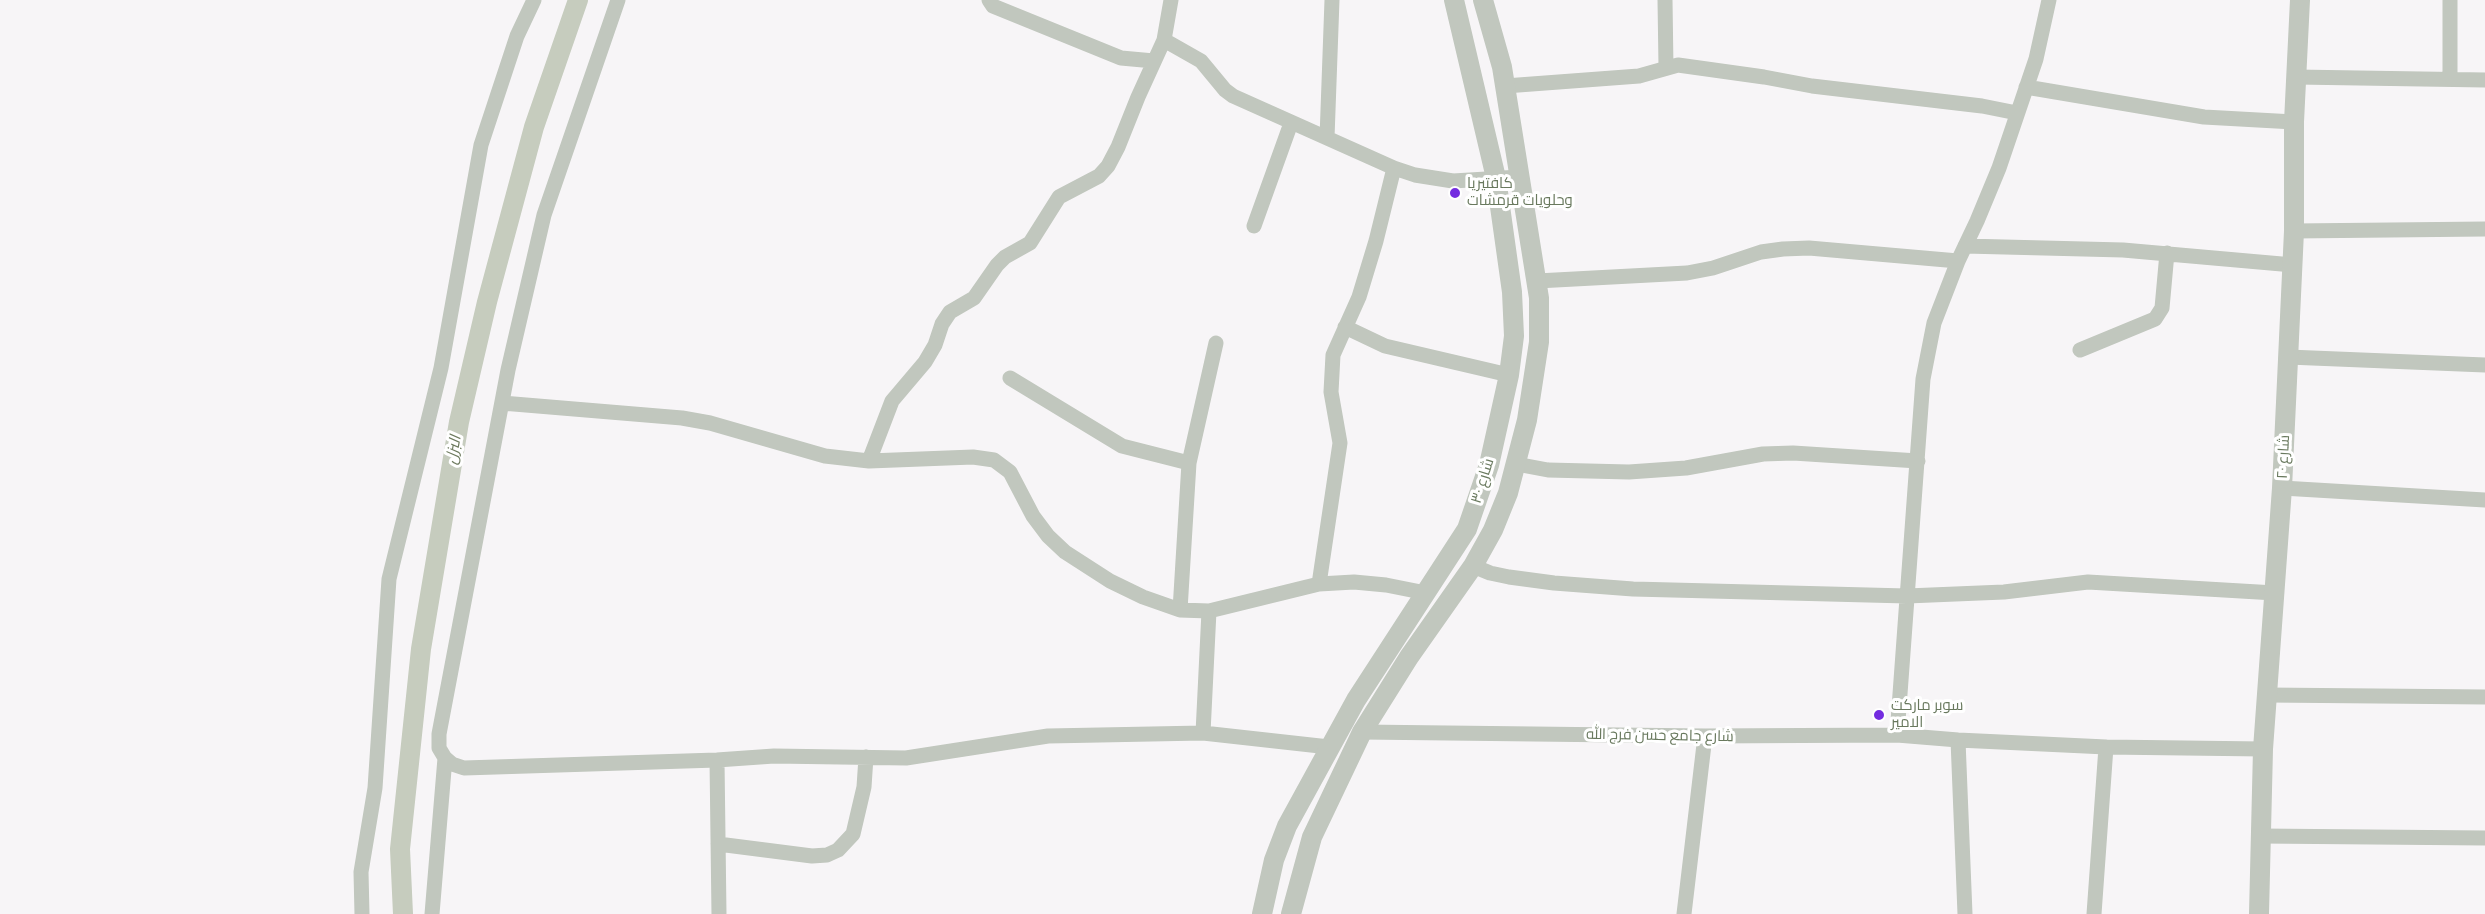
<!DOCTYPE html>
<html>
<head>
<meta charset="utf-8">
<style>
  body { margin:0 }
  canvas { display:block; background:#f7f5f7 }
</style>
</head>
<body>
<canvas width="2485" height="914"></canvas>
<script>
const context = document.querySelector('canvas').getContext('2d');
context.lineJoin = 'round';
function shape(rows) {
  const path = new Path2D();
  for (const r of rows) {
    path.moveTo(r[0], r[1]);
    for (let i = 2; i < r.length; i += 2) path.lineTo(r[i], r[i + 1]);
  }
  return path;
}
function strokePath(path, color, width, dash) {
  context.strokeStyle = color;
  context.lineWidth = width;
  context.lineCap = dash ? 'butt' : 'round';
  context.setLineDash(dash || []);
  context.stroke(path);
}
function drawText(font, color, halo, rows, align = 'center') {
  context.font = font + ' Signika,Cairo,sans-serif';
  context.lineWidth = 6;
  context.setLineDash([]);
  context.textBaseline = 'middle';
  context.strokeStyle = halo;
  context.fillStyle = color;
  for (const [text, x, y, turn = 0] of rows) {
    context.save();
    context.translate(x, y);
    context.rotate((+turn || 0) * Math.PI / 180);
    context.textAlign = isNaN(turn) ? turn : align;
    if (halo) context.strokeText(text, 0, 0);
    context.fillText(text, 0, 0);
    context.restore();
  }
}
const canal = shape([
  [403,914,400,849,421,649,459,422,487,302,534,127,578,0]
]);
const minor = shape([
  [618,0,544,215,508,370,439,734,439,748,445,758,452,764,464,768,717,760,774,756,906,758,1048,736,1203,733,1329,747],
  [989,0,993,6,1121,58,1154,61],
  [1665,0,1666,67],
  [2450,0,2450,79],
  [1164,40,1201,61,1225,90,1233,96,1394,168,1415,175,1453,181,1520,177],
  [2296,77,2485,80],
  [1505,86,1639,76,1678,65,1764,77,1812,86,1982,106,2017,113],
  [2026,87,2204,117,2294,122],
  [1327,138,1332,0],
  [1254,226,1291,123],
  [2294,231,2485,229],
  [1965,246,2123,250,2293,265],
  [1537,281,1687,273,1713,268,1761,252,1783,249,1809,248,1958,261],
  [1345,327,1385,346,1509,375],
  [2080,350,2155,319,2162,308,2167,253],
  [2288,357,2485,365],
  [1010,378,1122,446,1189,463],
  [502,403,682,418,710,423,825,456,869,461,973,457,994,460,1010,472,1033,516,1048,536,1065,552,1110,581,1143,597,1180,610,1209,611,1319,584,1354,582,1386,585,1426,593],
  [869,461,892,401,925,362,935,345,942,324,950,312,974,298,997,265,1005,257,1030,243,1059,197,1099,176,1108,166,1118,147,1138,97,1164,40,1171,0],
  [1516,464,1548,470,1629,472,1686,468,1763,454,1793,453,1918,461],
  [2282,488,2485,500],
  [1473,566,1490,573,1509,577,1554,583,1633,589,1907,596,2004,592,2088,582,2275,593],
  [1319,584,1340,443,1331,392,1333,355,1359,297,1376,241,1394,168],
  [1180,610,1189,463,1216,343],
  [2267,695,2485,697],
  [1362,732,1705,736,1897,735,1958,740,2106,747,2263,749],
  [1203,733,1209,611],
  [1897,735,1923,379,1934,323,1958,261,1977,221,1999,168,2036,59,2049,0],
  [1958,740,1965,914],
  [717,760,719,914],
  [2260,836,2485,838],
  [718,844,812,856,827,855,838,850,853,834,864,787,866,757],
  [362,914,361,872,375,788,389,579,441,368,481,145,517,36,534,0],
  [432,914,445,758],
  [1684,914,1705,736],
  [2094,914,2106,747]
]);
const tertiary = shape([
  [1262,914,1274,860,1287,826,1356,700,1467,529,1489,465,1509,375,1514,336,1512,292,1496,178,1454,0],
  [1291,914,1312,837,1362,732,1409,657,1473,566,1493,530,1508,493,1527,420,1539,342,1539,298,1502,67,1483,0],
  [2259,914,2263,749,2282,488,2294,231,2294,122,2300,0]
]);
const markers = [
  [1455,193,6,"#742ce0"],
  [1879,715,6,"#742ce0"]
];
const poiNames = [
  ["كافتيريا",1467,184],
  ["وحلويات قرمشات",1467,201],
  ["سوبر ماركت",1891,706],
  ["الامير",1891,723]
];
const streetNames = [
  ["شارع ٢٠",2284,457,-87],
  ["شارع ٣٠",1483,481,-73],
  ["شارع جامع حسن فرج الله",1660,736,1]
];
const waterNames = [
  ["البزل",454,450,-80]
];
strokePath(canal, '#c6ccbe', 20);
strokePath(minor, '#c1c7be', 15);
strokePath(tertiary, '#c1c7be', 20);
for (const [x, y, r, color] of markers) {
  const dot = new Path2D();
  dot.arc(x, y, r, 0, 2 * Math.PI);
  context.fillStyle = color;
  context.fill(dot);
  strokePath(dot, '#fff', 2);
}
drawText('15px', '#69795e', '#fff', poiNames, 'left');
drawText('15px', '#69795e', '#fff', streetNames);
drawText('italic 16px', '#6d7a5e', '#fff', waterNames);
</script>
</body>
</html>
